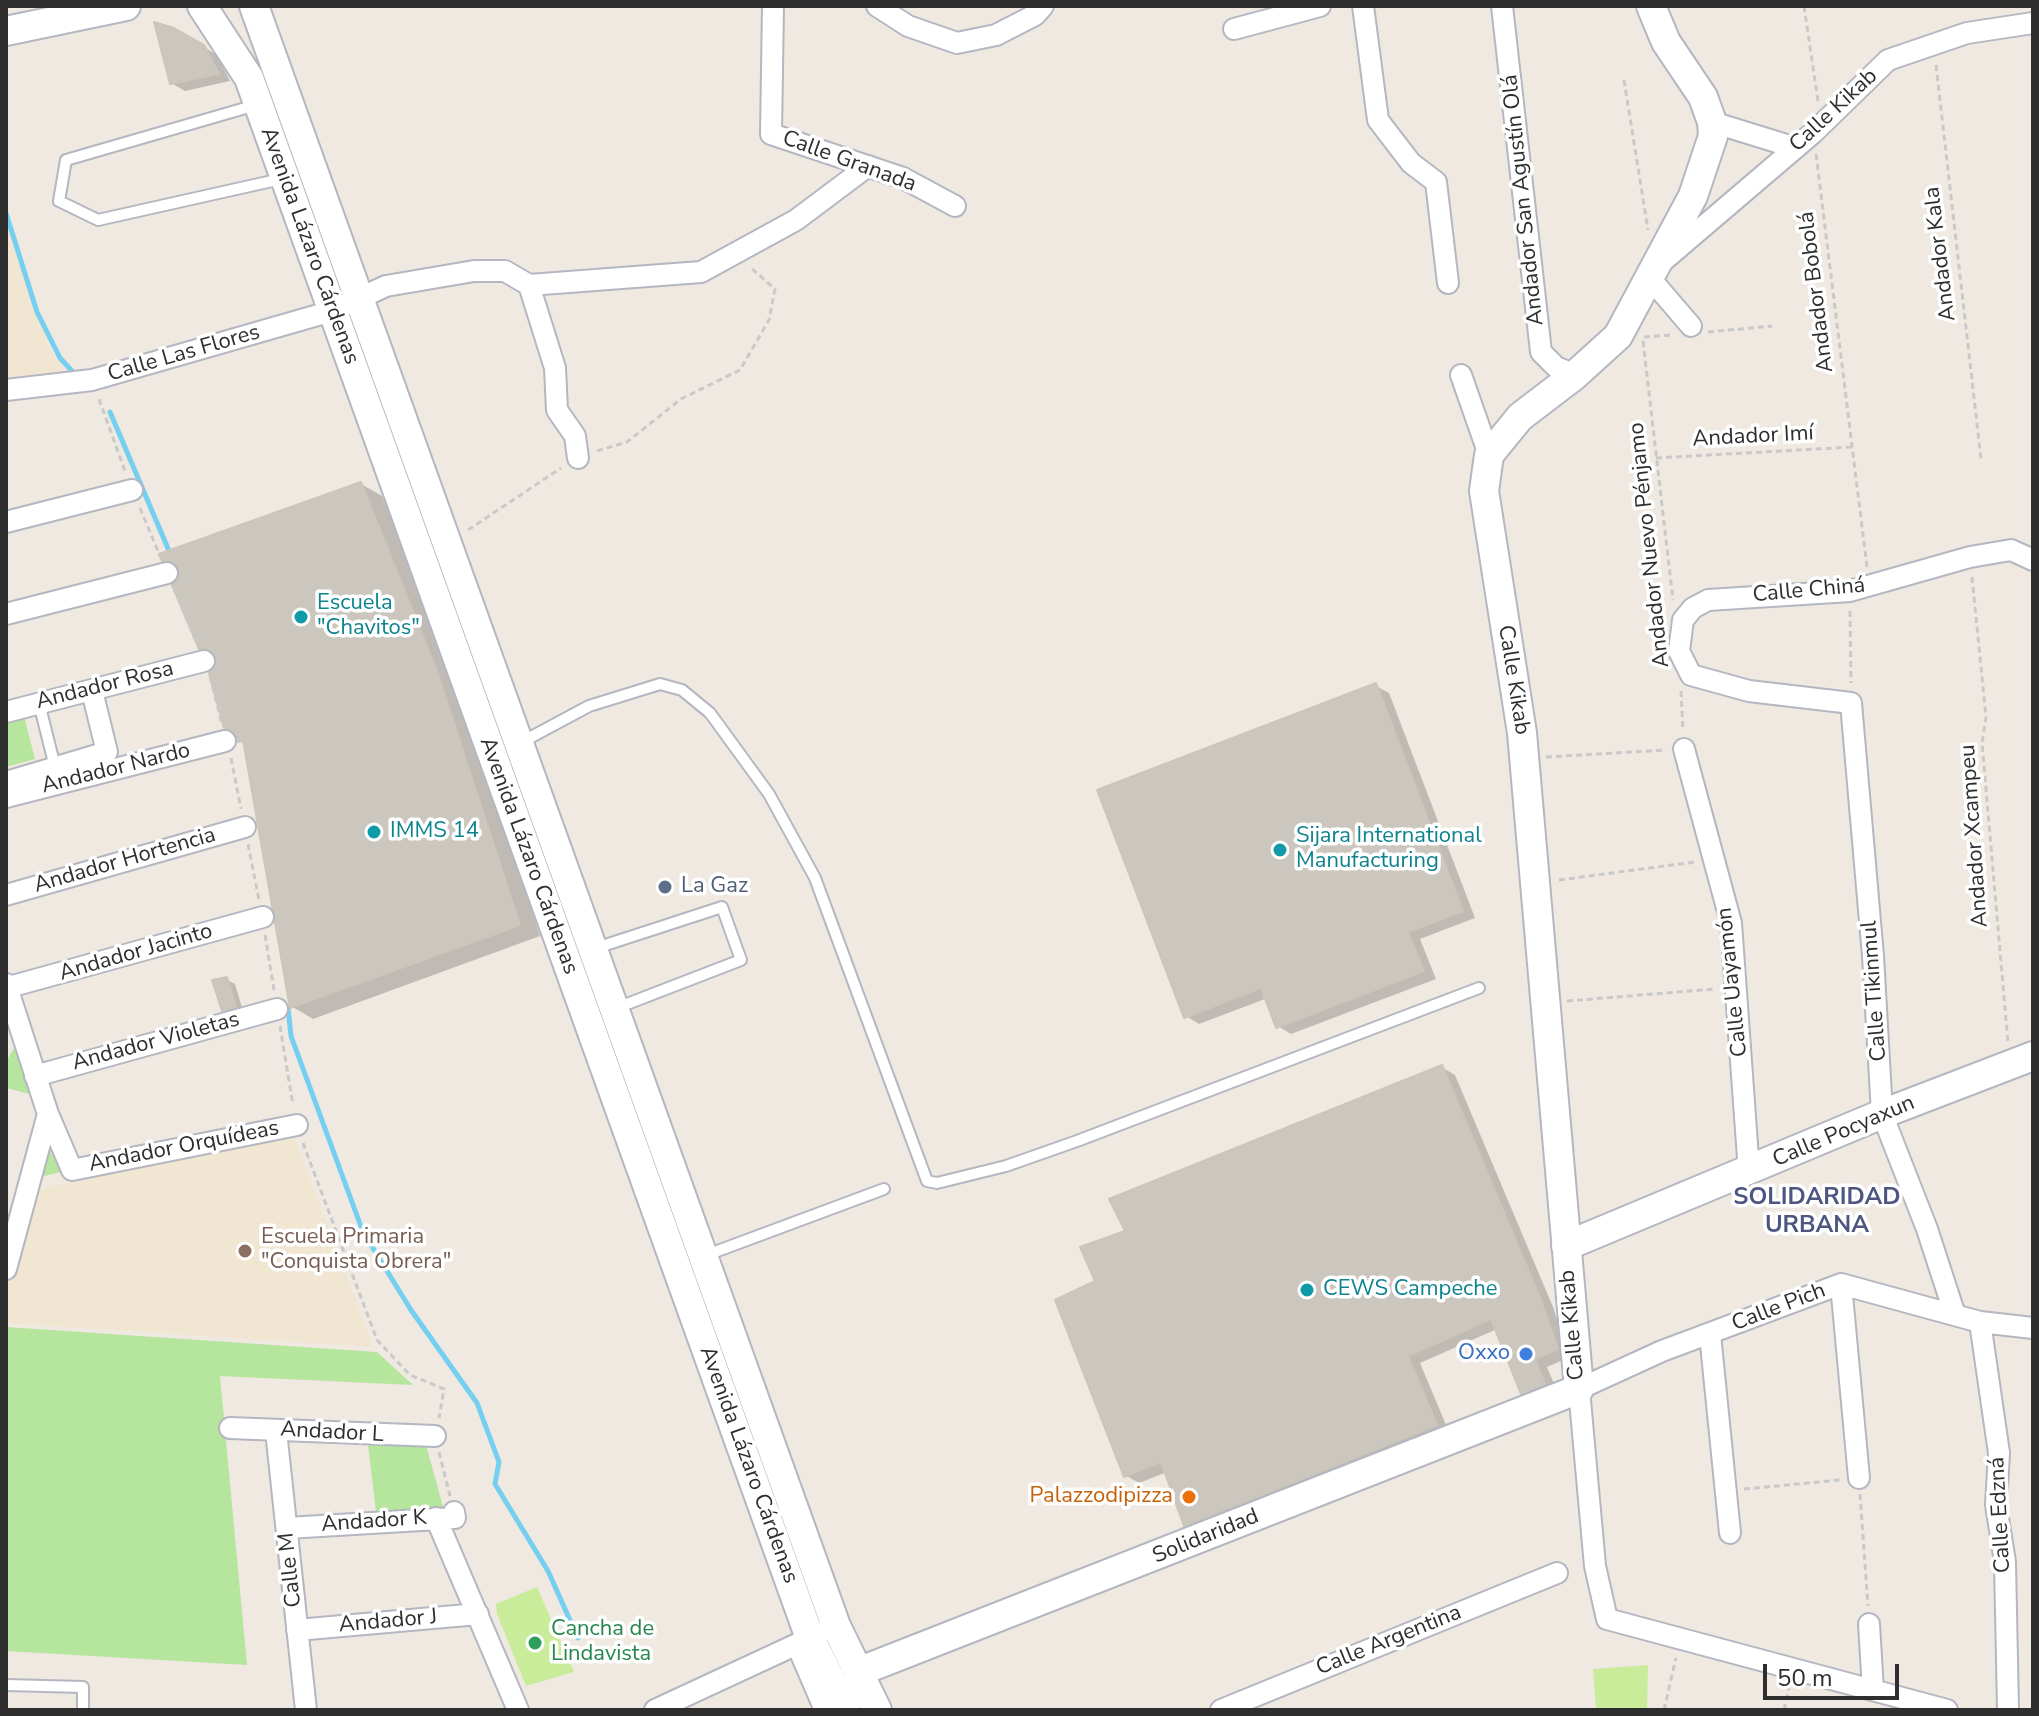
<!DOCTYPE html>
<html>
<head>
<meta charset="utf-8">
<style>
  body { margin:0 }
  #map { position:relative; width:2039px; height:1716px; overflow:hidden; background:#efe9e1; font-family:"Nunito Sans",sans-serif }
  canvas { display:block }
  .frame { position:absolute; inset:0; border:8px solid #2e2e2e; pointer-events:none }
  .scale { position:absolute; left:1763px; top:1664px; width:136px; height:36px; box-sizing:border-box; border:4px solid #2e2e2e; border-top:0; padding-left:10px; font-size:24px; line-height:28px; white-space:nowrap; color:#2e2e2e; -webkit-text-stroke:6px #fff; paint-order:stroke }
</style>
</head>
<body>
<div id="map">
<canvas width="2039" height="1716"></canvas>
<div class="frame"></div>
<div class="scale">50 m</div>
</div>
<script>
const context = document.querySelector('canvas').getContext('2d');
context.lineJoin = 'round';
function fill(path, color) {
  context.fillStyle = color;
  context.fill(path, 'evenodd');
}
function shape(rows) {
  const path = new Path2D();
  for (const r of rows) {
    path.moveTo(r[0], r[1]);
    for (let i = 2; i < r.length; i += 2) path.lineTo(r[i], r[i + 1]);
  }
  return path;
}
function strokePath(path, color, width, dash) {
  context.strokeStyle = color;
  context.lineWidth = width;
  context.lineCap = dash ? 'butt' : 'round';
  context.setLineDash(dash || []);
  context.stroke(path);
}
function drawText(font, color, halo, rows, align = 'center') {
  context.font = font + ' "Nunito Sans",sans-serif';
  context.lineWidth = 7;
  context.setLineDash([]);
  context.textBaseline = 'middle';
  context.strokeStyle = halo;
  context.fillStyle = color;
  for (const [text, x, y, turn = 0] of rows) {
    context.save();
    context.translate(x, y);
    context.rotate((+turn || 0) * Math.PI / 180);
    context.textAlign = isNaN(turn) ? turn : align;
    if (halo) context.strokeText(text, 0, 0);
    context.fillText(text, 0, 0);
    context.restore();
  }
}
const education = shape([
  [6,213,48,344,67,377,6,386],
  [292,1131,373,1347,6,1323,6,1266,25,1193]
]);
const green = shape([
  [22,708,35,759,6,767,6,713],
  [14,1048,30,1094,6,1088,6,1062],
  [44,1139,61,1172,40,1177],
  [6,1327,377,1352,413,1385,220,1376,247,1665,6,1651],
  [368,1445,426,1445,445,1514,376,1512]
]);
const pitch = shape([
  [537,1587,574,1672,526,1686,497,1614,496,1604],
  [1648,1665,1647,1710,1596,1710,1593,1669]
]);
const shadow = shape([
  [174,29,217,55,230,81,185,91,171,83],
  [361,484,382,496,458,685,540,936,313,1019,291,1006,246,745,239,741,218,658,201,647,181,570,164,559],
  [1376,686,1389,693,1475,918,1420,939,1436,979,1291,1034,1278,1026,1265,999,1199,1024,1186,1016],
  [227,980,235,984,243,1011,232,1014,223,1009],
  [1441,1067,1455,1075,1553,1307,1570,1357,1547,1367,1557,1391,1536,1400,1522,1392,1497,1329,1420,1363,1449,1432,1199,1532,1186,1524,1167,1472,1139,1483,1125,1475,1097,1282,1128,1232]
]);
const stream = shape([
  [6,213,37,312,60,358,73,372],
  [110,412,181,579],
  [288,1008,291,1036,363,1232,411,1310,477,1403,499,1462,495,1484,548,1571,578,1638]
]);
const building = shape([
  [154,22,174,28,204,45,219,74,170,84,154,22],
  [361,482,437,671,520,925,290,1008,243,740,238,742,235,733,224,728,209,673,216,665,216,657,208,649,199,649,172,585,179,577,179,569,171,561,162,561,159,554,361,482],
  [1376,683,1463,911,1408,932,1424,971,1276,1028,1261,988,1184,1018,1097,790,1376,683],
  [227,977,236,1007,222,1011,212,980,227,977],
  [1442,1065,1540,1298,1558,1349,1535,1359,1545,1384,1521,1394,1491,1319,1408,1356,1437,1425,1184,1526,1161,1462,1124,1477,1055,1300,1095,1281,1080,1247,1125,1231,1109,1199,1442,1065]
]);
const path = shape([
  [1804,6,1818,101],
  [1936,65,1981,459],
  [1624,80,1648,230],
  [1816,154,1867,567],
  [1708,332,1772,326],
  [1644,337,1672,335],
  [1643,341,1673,600],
  [99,399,125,471],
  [597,451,627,442,681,399,740,370,769,320,775,289,750,267],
  [1656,458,1852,447],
  [140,508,160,556],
  [468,530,561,468],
  [1972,577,1986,717,1982,743,2008,1043],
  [174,589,197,644],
  [1850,611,1851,683],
  [210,677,222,724],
  [1681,691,1683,731],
  [1546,757,1666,750],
  [231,758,241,809],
  [248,844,259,900],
  [1559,880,1695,862],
  [265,935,274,990],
  [1567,1001,1715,989],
  [280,1026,293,1105],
  [303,1143,377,1340,410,1375,444,1389,439,1418],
  [439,1452,450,1496],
  [1744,1489,1840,1480],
  [1860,1494,1868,1606],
  [1664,1710,1676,1658],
  [1784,1710,1789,1688]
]);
const lane = shape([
  [256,105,66,160,59,201,98,220,281,179],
  [39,703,55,767],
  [520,743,589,706,660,684,682,690,710,713,769,794,815,878,927,1181,937,1183,1006,1166,1077,1141,1479,988],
  [593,949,722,907,741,960,614,1009],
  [704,1256,884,1189],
  [6,1685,83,1687,83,1710]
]);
const street = shape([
  [773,6,771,134,903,178,955,206],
  [877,6,908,26,957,43,996,35,1035,15,1043,6],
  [1363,6,1378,120,1411,163,1436,182,1448,283],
  [1502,6,1541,352,1556,367,1575,375],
  [1234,29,1320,6],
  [1712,122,1796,148],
  [1663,261,1813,133,1888,60,1967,33,2033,23],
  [1649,277,1691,326],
  [529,285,701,272,796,220,868,166],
  [1461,375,1489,455],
  [6,390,92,380,332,311,386,286,474,271,505,271,529,285,555,368,557,410,575,436,578,458],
  [6,522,132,490],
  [6,614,167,573],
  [6,712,204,661],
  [1684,749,1731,923,1749,1172],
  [6,782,107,752,92,691],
  [6,797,225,741],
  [6,895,245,827],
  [6,984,48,1114,72,1170,297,1125],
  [9,987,263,917],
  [35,1076,277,1009],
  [6,1269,48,1114],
  [1841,1284,1859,1478],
  [1955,1315,1927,1229,1882,1114,1873,956,1851,703,1749,691,1691,675,1679,651,1683,620,1693,608,1708,600,1850,591,1970,557,2011,550,2033,560],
  [1980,1322,1999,1453,1996,1505,2005,1562,2008,1710],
  [1710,1334,1730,1533],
  [230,1428,435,1436],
  [276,1431,306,1710],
  [436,1518,518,1710],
  [287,1528,455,1518,454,1512],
  [1869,1624,1873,1690],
  [297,1630,478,1614],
  [797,1645,825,1710],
  [655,1710,821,1633],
  [1221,1710,1557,1573],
  [1947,1710,1607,1619,1595,1566,1579,1389,1662,1351,1841,1284,1980,1322,2033,1328]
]);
const secondary = shape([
  [202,6,249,78,810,1638,846,1710],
  [254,6,836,1626,877,1710],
  [6,31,126,6],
  [1566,1246,1882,1114,2033,1056],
  [858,1672,1579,1389,1522,733,1484,491,1489,455,1520,417,1575,375,1618,336,1693,196,1713,136,1712,122,1703,97,1666,42,1651,6]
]);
const markers = [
  [301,617,8,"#0f9aa8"],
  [374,832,8,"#0f9aa8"],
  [1280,850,8,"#0f9aa8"],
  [665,887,8,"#5c6f8a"],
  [245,1251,8,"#8d6e63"],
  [1307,1290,8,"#0f9aa8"],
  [1526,1354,8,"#3f7fe0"],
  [1189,1497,8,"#e8710a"],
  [535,1643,8,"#2e9e5b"]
];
const streetNames = [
  ["Calle Kikab",1834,111,-43],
  ["Calle Granada",849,162,20],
  ["Andador San Agustín Olá",1524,200,-96],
  ["Avenida Lázaro Cárdenas",309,246,70],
  ["Andador Kala",1941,254,-97],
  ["Andador Bobolá",1817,292,-97],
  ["Calle Las Flores",184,354,-16],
  ["Andador Imí",1753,437,-3],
  ["Andador Nuevo Pénjamo",1650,545,-96],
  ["Calle Chiná",1809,591,-5],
  ["Calle Kikab",1513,680,81],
  ["Andador Rosa",105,686,-14],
  ["Andador Nardo",116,769,-14],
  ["Andador Xcampeu",1975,836,-94],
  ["Avenida Lázaro Cárdenas",528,856,70],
  ["Andador Hortencia",125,861,-16],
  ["Andador Jacinto",136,953,-16],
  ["Calle Uayamón",1733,982,-96],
  ["Calle Tikinmul",1875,991,-94],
  ["Andador Violetas",156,1042,-15],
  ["Calle Pocyaxun",1844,1132,-23],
  ["Andador Orquídeas",184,1147,-11],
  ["Calle Pich",1779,1308,-21],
  ["Calle Kikab",1573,1325,-95],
  ["Andador L",332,1433,3],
  ["Avenida Lázaro Cárdenas",748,1465,70],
  ["Calle Edzná",2001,1515,-93],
  ["Andador K",374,1522,-4],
  ["Solidaridad",1206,1537,-22],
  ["Calle M",291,1570,-96],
  ["Andador J",388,1622,-5],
  ["Calle Argentina",1389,1641,-22]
];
const cultureNames = [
  ["Escuela",317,604],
  ["\"Chavitos\"",317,629],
  ["IMMS 14",390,832],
  ["Sijara International",1296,837],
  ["Manufacturing",1296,862],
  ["CEWS Campeche",1323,1290]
];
const serviceNames = [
  ["La Gaz",681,887]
];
const educationNames = [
  ["Escuela Primaria",261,1238],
  ["\"Conquista Obrera\"",261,1263]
];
const shopNames = [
  ["Oxxo",1510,1354]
];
const foodNames = [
  ["Palazzodipizza",1173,1497]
];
const leisureNames = [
  ["Cancha de",551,1630],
  ["Lindavista",551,1655]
];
const neighbourhoodNames = [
  ["SOLIDARIDAD",1817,1198],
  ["URBANA",1817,1226]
];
fill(education, '#f0e6d1');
fill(green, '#b6e59e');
fill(pitch, '#c9ec9a');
fill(shadow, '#0003');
strokePath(stream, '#75cff0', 5);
fill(building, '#cbc7bf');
strokePath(building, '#cbc5ba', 2);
strokePath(lane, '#b4b7c1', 14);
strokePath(street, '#b4b7c1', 24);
strokePath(secondary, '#b4b7c1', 32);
strokePath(path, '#c9c9c9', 3, [6, 4]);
strokePath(lane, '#fff', 10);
strokePath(street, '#fff', 20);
strokePath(secondary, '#fff', 28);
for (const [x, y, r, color] of markers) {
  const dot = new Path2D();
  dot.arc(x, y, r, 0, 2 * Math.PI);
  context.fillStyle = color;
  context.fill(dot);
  strokePath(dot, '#fff', 3);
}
drawText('22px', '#2e2e2e', '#fff', streetNames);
drawText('22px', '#0d838f', '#fff', cultureNames, 'left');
drawText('22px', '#4e5e75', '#fff', serviceNames, 'left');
drawText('22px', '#785e54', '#fff', educationNames, 'left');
drawText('22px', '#366cbe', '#fff', shopNames, 'right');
drawText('22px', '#c56008', '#fff', foodNames, 'right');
drawText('22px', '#27864d', '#fff', leisureNames, 'left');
drawText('bold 24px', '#4d5680', '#fff', neighbourhoodNames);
</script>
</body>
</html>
